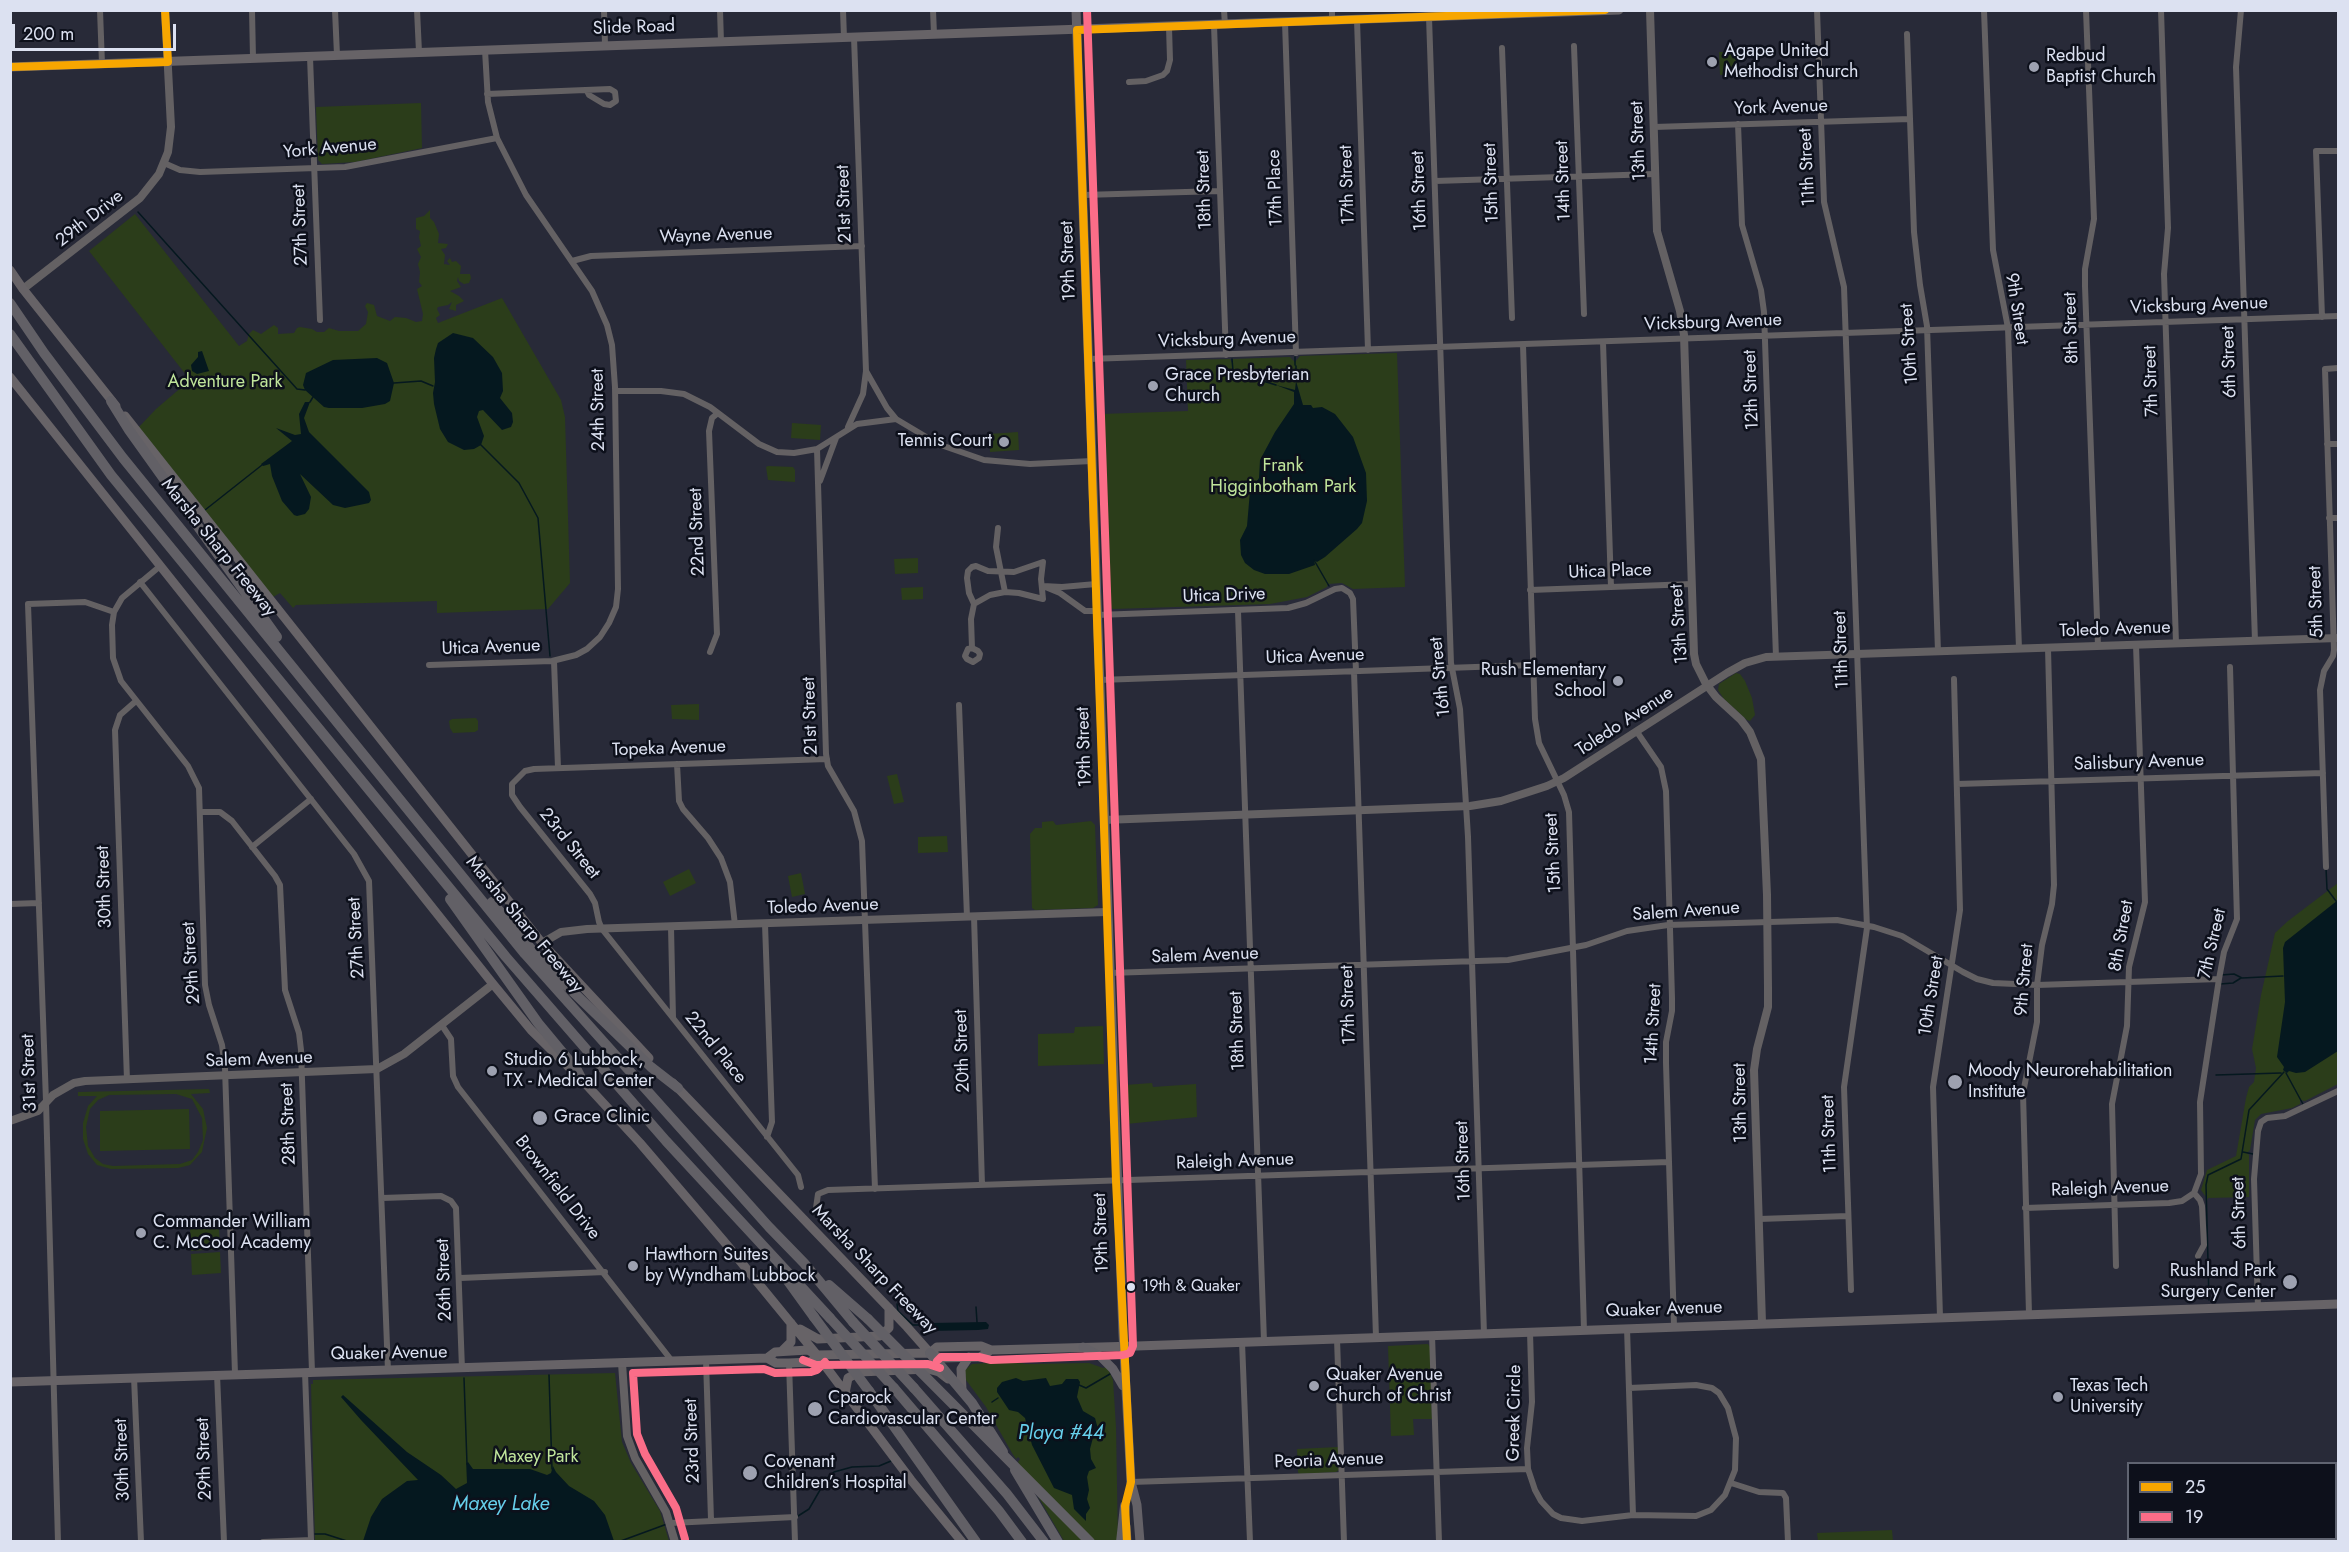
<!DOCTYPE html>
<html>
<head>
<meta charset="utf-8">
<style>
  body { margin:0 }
  #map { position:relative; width:2349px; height:1552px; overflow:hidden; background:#282a38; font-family:Jost,sans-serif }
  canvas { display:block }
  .frame { position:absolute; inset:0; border:12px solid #dce1f1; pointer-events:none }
  .legend { position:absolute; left:2127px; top:1462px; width:210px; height:78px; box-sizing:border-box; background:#0d101b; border:2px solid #606471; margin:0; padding:8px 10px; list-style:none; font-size:18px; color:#dce1f1 }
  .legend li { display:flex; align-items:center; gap:12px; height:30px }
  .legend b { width:30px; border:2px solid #606471 }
  .scale { position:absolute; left:12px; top:24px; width:164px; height:27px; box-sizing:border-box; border:3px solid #dce1f1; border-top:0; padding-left:8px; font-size:18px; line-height:21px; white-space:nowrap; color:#dce1f1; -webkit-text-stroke:4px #0d101b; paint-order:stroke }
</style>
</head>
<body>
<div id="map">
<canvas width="2349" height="1552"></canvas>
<div class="frame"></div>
<ul class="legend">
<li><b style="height:8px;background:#f7a600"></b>25</li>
<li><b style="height:8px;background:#fb6d88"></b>19</li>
</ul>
<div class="scale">200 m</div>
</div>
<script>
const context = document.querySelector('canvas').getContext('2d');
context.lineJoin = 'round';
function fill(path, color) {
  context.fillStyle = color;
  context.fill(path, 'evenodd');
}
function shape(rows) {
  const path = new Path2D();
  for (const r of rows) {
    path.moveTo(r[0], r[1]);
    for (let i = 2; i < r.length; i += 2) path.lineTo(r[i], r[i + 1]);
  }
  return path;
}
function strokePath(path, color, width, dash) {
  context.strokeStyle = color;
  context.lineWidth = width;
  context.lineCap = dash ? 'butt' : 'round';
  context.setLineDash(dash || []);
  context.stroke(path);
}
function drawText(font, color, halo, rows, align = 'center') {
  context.font = font + ' Jost,sans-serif';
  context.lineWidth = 5;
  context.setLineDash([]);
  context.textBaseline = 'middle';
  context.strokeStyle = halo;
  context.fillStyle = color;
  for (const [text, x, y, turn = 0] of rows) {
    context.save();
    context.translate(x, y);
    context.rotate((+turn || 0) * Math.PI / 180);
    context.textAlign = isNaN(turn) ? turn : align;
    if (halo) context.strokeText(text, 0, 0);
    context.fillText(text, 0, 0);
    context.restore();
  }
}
const green = shape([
  [1719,52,1736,52,1737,74,1720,75],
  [421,103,422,148,355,162,322,164,318,160,316,107],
  [430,210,430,218,434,222,439,234,438,243,448,244,446,248,441,249,445,255,444,264,450,265,447,261,450,258,452,262,456,261,461,266,460,274,470,274,471,278,469,283,464,284,459,281,458,277,457,281,461,287,450,291,459,296,464,301,456,305,456,311,449,309,452,302,448,305,438,307,437,309,440,315,436,318,438,323,502,298,561,400,565,417,570,583,548,609,437,613,437,601,296,605,293,608,280,593,273,597,138,428,156,409,190,380,89,251,135,214,239,346,247,341,249,334,253,330,261,334,274,325,278,328,278,334,294,333,297,328,300,327,312,329,317,332,324,332,329,328,339,331,358,331,366,324,368,312,365,306,367,303,374,305,377,316,390,321,395,317,406,318,416,322,422,321,423,314,417,289,422,286,419,282,420,272,418,264,421,257,417,249,421,246,419,237,420,231,416,229,416,218,424,216],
  [1397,353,1405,587,1353,589,1342,583,1328,584,1327,587,1307,597,1270,604,1113,609,1108,606,1101,414,1188,411,1186,360,1230,359,1232,363,1233,359,1290,357,1295,362,1300,356],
  [792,423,821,425,820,440,791,438],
  [1018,432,1019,450,990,452,989,434],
  [768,466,793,467,795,470,795,482,768,480,766,467],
  [918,558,918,573,895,574,894,559],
  [923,587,923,599,902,600,901,588],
  [1736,673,1740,674,1745,681,1752,698,1755,715,1750,721,1747,720,1724,699,1718,690,1719,684],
  [699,704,699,720,672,719,671,705],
  [476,718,478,721,478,730,475,732,453,733,450,728,449,721,452,719],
  [897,774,904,802,894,804,887,776],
  [1053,821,1056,825,1091,821,1095,825,1098,905,1093,908,1035,910,1032,908,1030,834,1035,828,1042,828,1042,822],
  [947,836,948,852,918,853,918,837],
  [689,869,696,883,670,896,663,882],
  [801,873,805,894,792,897,788,876],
  [2338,883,2338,1084,2305,1101,2300,1100,2300,1104,2292,1108,2261,1114,2255,1120,2250,1150,2247,1153,2249,1155,2249,1197,2208,1198,2208,1200,2201,1190,2207,1170,2236,1156,2246,1098,2249,1087,2254,1082,2256,1068,2252,1049,2261,995,2275,933,2288,921],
  [1103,1026,1104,1064,1038,1066,1038,1034,1074,1033,1075,1027],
  [1152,1083,1153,1087,1196,1084,1197,1117,1126,1124,1125,1085],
  [209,1089,210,1093,191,1094,203,1109,207,1128,202,1152,190,1165,178,1168,111,1169,97,1165,88,1154,83,1139,83,1123,88,1106,97,1096,78,1096,78,1092],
  [176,1094,192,1099,202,1118,203,1140,198,1152,192,1160,180,1164,113,1166,103,1164,95,1158,88,1146,86,1127,90,1109,98,1100,109,1095],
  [189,1109,190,1149,100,1151,100,1111],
  [219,1228,220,1249,191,1251,190,1229],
  [220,1252,221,1273,192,1275,191,1254],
  [1428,1344,1430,1347,1432,1419,1413,1419,1414,1435,1391,1436,1388,1346],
  [1005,1362,1029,1364,1089,1363,1103,1368,1106,1367,1109,1371,1113,1380,1116,1427,1118,1541,1064,1541,1018,1462,1020,1459,1018,1457,1016,1459,1012,1453,986,1407,966,1380,964,1371,972,1364],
  [615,1373,622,1442,631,1463,660,1511,669,1541,315,1541,311,1384,313,1384,313,1380],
  [1338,1447,1339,1470,1336,1472,1299,1474,1298,1472,1297,1449],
  [1892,1530,1893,1541,1818,1541,1817,1533]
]);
const water = shape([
  [453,333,473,338,493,357,502,373,503,391,500,398,512,413,513,422,511,427,502,430,483,410,479,411,477,417,484,436,481,445,474,449,464,450,448,442,440,429,434,404,433,393,435,382,434,358,436,349,438,343],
  [202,351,209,371,197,374,192,371,191,365,198,357,198,352],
  [377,358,387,363,394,383,390,401,385,404,362,408,329,408,324,407,305,390,303,385,306,373,333,360],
  [1296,381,1303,405,1311,405,1313,408,1322,407,1335,414,1353,437,1366,473,1367,501,1362,523,1357,529,1325,557,1317,562,1314,560,1315,565,1289,574,1265,574,1254,570,1245,563,1241,555,1240,540,1247,526,1250,491,1259,478,1260,460,1275,432,1294,404,1294,392,1276,385,1295,390],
  [305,402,310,402,304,418,309,432,369,492,371,500,369,503,345,508,333,505,300,474,311,497,309,509,305,514,297,516,294,515,282,501,272,476,270,464,263,466,261,464,292,441,276,428,295,435,301,434,299,414],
  [2338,900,2338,1051,2305,1072,2296,1073,2289,1071,2287,1073,2283,1070,2284,1067,2277,1057,2285,1002,2283,948,2285,942],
  [986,1322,989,1325,988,1329,978,1330,931,1331,927,1325,931,1323],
  [1016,1378,1023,1381,1046,1378,1050,1386,1062,1384,1066,1379,1078,1379,1080,1382,1077,1397,1083,1411,1095,1418,1098,1429,1094,1434,1090,1449,1091,1459,1096,1468,1089,1471,1087,1477,1089,1490,1087,1499,1090,1508,1086,1514,1086,1521,1074,1509,1072,1495,1054,1488,1032,1445,1025,1418,1018,1412,1009,1410,997,1392,997,1388,1002,1382],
  [343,1395,407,1452,441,1475,456,1489,467,1483,466,1459,466,1464,468,1462,473,1469,530,1469,547,1475,551,1473,553,1466,556,1472,569,1486,594,1501,605,1515,614,1541,363,1541,371,1517,382,1499,407,1481,418,1480,361,1420,341,1397]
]);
const stream = shape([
  [138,212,297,389,305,390],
  [1295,357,1295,365],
  [1232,359,1233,371],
  [1296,366,1296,381],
  [1234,372,1276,385],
  [394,383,421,381,433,386],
  [310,402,313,397],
  [481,445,519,483,538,518,550,656],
  [205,510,262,465],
  [1314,560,1329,586],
  [2326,868,2327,889,2336,901],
  [2221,975,2234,974,2242,978,2283,976],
  [2220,984,2233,983,2241,978],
  [2286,1073,2304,1106],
  [2216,1075,2281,1073],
  [2243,1152,2253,1154],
  [2209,1300,2206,1185,2208,1175,2241,1159,2249,1110,2284,1072],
  [897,1304,898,1311,913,1325,927,1325],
  [976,1307,977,1322],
  [549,1375,552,1469],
  [464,1378,467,1464],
  [1079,1385,1086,1388,1110,1374],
  [992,1402,998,1398],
  [798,1516,809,1509,827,1478,834,1472,852,1467,879,1466,891,1461],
  [315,1534,325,1534,350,1542],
  [618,1542,667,1524]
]);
const minor = shape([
  [100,10,102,64],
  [252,10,253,58],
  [335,10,337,55],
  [417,10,419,52],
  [604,10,605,45],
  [720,10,721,42],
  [843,10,844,38],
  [933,10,934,34],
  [1224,10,1225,25],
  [1332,10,1332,21],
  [1817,10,1824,202,1844,287,1867,928,1844,1087,1851,1290],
  [1984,10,1993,250,2008,328,2019,649],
  [2086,10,2094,219,2085,269,2085,286,2098,646],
  [2161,10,2168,228,2164,274,2176,643],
  [2241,10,2236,67,2255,641],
  [1429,17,1451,663,1460,709,1468,837,1484,1334],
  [1357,20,1368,350],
  [1285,22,1296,353],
  [1214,25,1226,355],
  [1907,34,1914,232,1920,285,1927,326,1938,652],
  [1574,46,1584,314],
  [1502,48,1512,318],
  [310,57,320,320],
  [1129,82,1146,81,1163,75,1167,71,1170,60,1169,27],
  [487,94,610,89,615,92,616,101,610,105,604,104,589,95,587,91],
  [1738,124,1742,225,1761,290,1764,312,1776,657],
  [1654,127,1910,119],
  [164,163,180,170,200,172,345,167,497,138],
  [1435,181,1655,174],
  [1083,195,1220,191],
  [572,261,591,256,862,246],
  [2322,317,2316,151,2338,151],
  [1603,342,1611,587],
  [1523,345,1535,719,1539,743,1564,795,1569,812,1584,1330],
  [1088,359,2338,316],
  [866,371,887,408,896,419],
  [615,391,661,391,684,394,710,407,759,444,777,452,794,453,817,449,857,424,896,419,938,444,984,460,1030,464,1092,461],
  [848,427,863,394,866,371,854,37],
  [2327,444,2338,444],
  [817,449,826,754,828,766,854,811,862,841,875,1189],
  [820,481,836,438],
  [2329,518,2338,518],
  [998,528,996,547,1005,592],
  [159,567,122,598,114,612,112,625,113,658,121,681,188,766,199,788,205,985,209,1005,222,1045,225,1068,235,1374],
  [140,582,354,854,369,881,388,1371],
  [1096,584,1062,587,1043,586,1060,593,1085,611,1097,611],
  [1530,590,1692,584],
  [1238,611,1264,1341],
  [1097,615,1288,608,1306,603,1335,589,1342,588,1350,593,1353,599,1356,671],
  [972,648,978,651,980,654,979,658,973,662,967,659,965,656,968,649,972,648,971,619,974,604,990,595,1005,592,1019,593,1043,599,1041,579,1043,562,1014,572,988,571,976,566,972,567,968,571,967,578,969,593,974,604],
  [710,652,717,634,709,431,712,418,718,413],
  [554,661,558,768],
  [429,665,552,661,576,655,587,649,600,637,609,623,616,607,618,589,615,387,612,345,607,325,592,291,526,195,497,138,488,102,485,50],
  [1354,671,1376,1337],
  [1099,680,1533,665],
  [959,705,967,917],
  [1637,732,1661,767,1666,791,1672,998,1672,1011,1666,1042,1666,1063,1674,1326],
  [677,764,679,801,683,809,708,838,721,858,730,882,735,925],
  [1957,784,2323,773],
  [200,812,220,812,232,821,275,876,280,885,285,990,299,1033,301,1050,312,1372],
  [252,847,311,799],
  [2326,867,2320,690,2324,671,2333,656,2334,650,2325,369,2338,368],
  [10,904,39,903],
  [974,916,982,1185],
  [765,924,772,1122,767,1137],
  [671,927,673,1018],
  [1109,973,1508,960,1586,945,1627,931,1668,925,1837,920,1874,927,1902,936,1963,972,1977,979,1993,983,2037,985,2219,979],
  [441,1024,451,1039,453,1076,458,1087,672,1361],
  [127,1080,115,730,120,715,136,701],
  [801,1187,798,1175,602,929,599,922,595,903,590,894,520,807,512,795,512,784,525,771,534,769,827,759],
  [382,1198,441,1196,451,1201,456,1208,462,1369],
  [816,1208,818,1194,828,1190,1669,1162],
  [2025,1208,2169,1203,2182,1201,2194,1193],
  [1759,1219,1848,1216],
  [2198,1256,2204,1245,2202,1206,2200,1200,2194,1193,2201,1174,2200,1102,2219,979,2224,952,2237,919,2230,667],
  [2116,1266,2112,1104,2127,1026,2129,967,2145,902,2136,645],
  [460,1278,605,1272],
  [2258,1307,2254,1179,2258,1131,2261,1122,2267,1118,2285,1116,2338,1091],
  [2029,1314,2023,1093,2037,1022,2037,985,2042,945,2052,904,2054,885,2048,648],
  [1940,1317,1933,1087,1960,910,1954,679],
  [1627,1328,1633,1515],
  [1530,1332,1532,1402,1527,1448,1528,1469,1535,1490,1541,1501,1553,1514,1561,1518,1582,1521,1633,1515,1696,1516,1711,1510,1725,1495,1735,1470,1736,1438,1728,1408,1719,1393,1712,1388,1696,1385,1629,1388],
  [1432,1335,1439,1542],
  [1337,1339,1344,1542],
  [1242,1342,1250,1542],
  [706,1360,711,1520],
  [789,1363,795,1542],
  [217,1374,224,1542],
  [134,1377,141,1542],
  [1131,1482,1528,1469],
  [1731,1483,1759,1492,1783,1493,1786,1498,1788,1542],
  [671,1523,795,1517],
  [58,1542,46,1101,28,604,85,602,114,612],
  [263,1542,311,1540,305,1372]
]);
const tertiary = shape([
  [1650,10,1657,231,1680,311,1684,335,1694,654,1696,664,1706,684,1716,697,1741,720,1750,732,1761,759,1767,895,1768,988,1768,1007,1757,1049,1754,1070,1762,1323],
  [23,289,140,198,159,174,168,152,171,127,165,10],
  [1104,820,1470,806,1501,801,1547,786,1564,778,1727,673,1745,663,1766,657,2338,638],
  [542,943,561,932,587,929,1107,912],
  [10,1121,38,1111,53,1095,74,1083,85,1081,377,1069,404,1054,493,984],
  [622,1363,627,1436,635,1458,666,1512,675,1542]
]);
const secondary = shape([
  [10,67,1619,10],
  [10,270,23,289,116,406],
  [10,377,493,984,531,1030,582,1080,640,1143,727,1245,817,1355,911,1480,962,1542],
  [125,416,542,943,649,1058],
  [673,1083,907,1327,930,1353],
  [800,1329,818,1339,880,1336,889,1328,889,1308],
  [782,1351,791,1342,791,1323],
  [930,1353,937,1347,981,1346,991,1350,1137,1346,2338,1304],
  [767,1358,775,1352,808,1350,817,1355,930,1353,940,1358,980,1357,991,1350],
  [10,1382,767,1358,776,1363,789,1363,811,1362,817,1355],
  [962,1390,961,1369,969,1357],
  [845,1393,848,1378,859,1372,928,1369,939,1372,948,1379]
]);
const primary = shape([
  [1076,10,1123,1334,1131,1482,1137,1505,1140,1542],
  [1083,1347,1100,1356,1113,1369,1123,1386],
  [1126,1526,1127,1542]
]);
const motorway = shape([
  [10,303,44,353,123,458,525,954,769,1227,804,1263,853,1322],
  [10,334,111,475,506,957,666,1141,830,1318],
  [111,401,129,430,277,637],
  [450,899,538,1023,577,1070,582,1080],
  [492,902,542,962,651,1067,678,1088],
  [788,1281,814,1317],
  [829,1285,868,1319],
  [930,1353,972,1403,1003,1452],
  [894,1388,999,1511,1022,1542],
  [914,1388,1007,1494,1044,1542],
  [869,1391,976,1542],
  [1015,1470,1058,1542],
  [1121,1542,1125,1506]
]);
const motorwayBridge = shape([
  [814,1317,869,1391],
  [830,1318,894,1388],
  [868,1319,1090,1542],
  [853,1322,914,1388]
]);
const bus1 = shape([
  [10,67,168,62,165,10],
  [1127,1542,1125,1506,1131,1482,1116,1181,1077,30,1605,10]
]);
const bus2 = shape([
  [803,1360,816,1365,928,1364,940,1368],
  [937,1361,941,1357,979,1357,991,1360,1123,1355,1130,1353,1133,1346,1087,10],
  [685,1539,676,1508,645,1454,637,1434,633,1373,764,1369,775,1373,811,1372,817,1370,825,1362]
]);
const markers = [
  [1712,62,6,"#9da1b0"],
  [2034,67,6,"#9da1b0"],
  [1153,386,6,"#9da1b0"],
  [1004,442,6,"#9da1b0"],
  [1618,681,6,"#9da1b0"],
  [492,1071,6,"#9da1b0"],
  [1955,1082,8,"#9da1b0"],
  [540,1118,8,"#9da1b0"],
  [141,1233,6,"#9da1b0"],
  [633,1266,6,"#9da1b0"],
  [2290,1282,8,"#9da1b0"],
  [1131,1287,5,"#dce1f1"],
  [1314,1386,6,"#9da1b0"],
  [2058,1397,6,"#9da1b0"],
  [815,1409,8,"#9da1b0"],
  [750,1473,8,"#9da1b0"]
];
const busNames = [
  ["19th & Quaker",1142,1287]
];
const streetNames = [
  ["Slide Road",634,28,-2],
  ["York Avenue",1781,108,-2],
  ["13th Street",1639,141,-92],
  ["York Avenue",330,149,-5],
  ["11th Street",1808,167,-93],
  ["14th Street",1564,181,-92],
  ["15th Street",1492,183,-92],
  ["17th Street",1348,185,-92],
  ["17th Place",1276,188,-92],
  ["18th Street",1205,190,-92],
  ["16th Street",1420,191,-92],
  ["21st Street",845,204,-92],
  ["29th Drive",90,219,-38],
  ["27th Street",301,225,-92],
  ["Wayne Avenue",716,236,-2],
  ["19th Street",1069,261,-92],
  ["Vicksburg Avenue",2199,306,-2],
  ["9th Street",2016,309,81],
  ["Vicksburg Avenue",1713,323,-2],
  ["8th Street",2072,328,-92],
  ["Vicksburg Avenue",1227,340,-2],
  ["10th Street",1910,344,-94],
  ["6th Street",2230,362,-92],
  ["7th Street",2152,381,-92],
  ["12th Street",1752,390,-92],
  ["24th Street",599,410,-91],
  ["22nd Street",698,532,-92],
  ["Marsha Sharp Freeway",218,548,51],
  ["Utica Place",1610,572,-2],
  ["Utica Drive",1224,596,-2],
  ["5th Street",2317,602,-92],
  ["13th Street",1680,624,-94],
  ["Toledo Avenue",2115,630,-2],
  ["Utica Avenue",491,648,-2],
  ["11th Street",1842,650,-92],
  ["Utica Avenue",1315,657,-2],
  ["16th Street",1441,677,-96],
  ["21st Street",811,716,-92],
  ["Toledo Avenue",1625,722,-33],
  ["19th Street",1085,747,-92],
  ["Topeka Avenue",669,749,-2],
  ["Salisbury Avenue",2139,763,-2],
  ["23rd Street",569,844,51],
  ["15th Street",1554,853,-93],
  ["30th Street",105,887,-92],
  ["Toledo Avenue",823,907,-2],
  ["Salem Avenue",1686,912,-4],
  ["Marsha Sharp Freeway",524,925,50],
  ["8th Street",2122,936,-80],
  ["27th Street",357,938,-93],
  ["7th Street",2213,944,-77],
  ["Salem Avenue",1205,956,-2],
  ["29th Street",192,963,-94],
  ["9th Street",2025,980,-85],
  ["10th Street",1932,996,-81],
  ["17th Street",1349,1005,-92],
  ["14th Street",1654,1024,-87],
  ["18th Street",1238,1031,-92],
  ["22nd Place",715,1048,51],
  ["20th Street",963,1051,-92],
  ["Salem Avenue",259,1060,-2],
  ["31st Street",30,1073,-92],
  ["13th Street",1741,1103,-91],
  ["28th Street",289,1124,-92],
  ["11th Street",1830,1134,-92],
  ["16th Street",1464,1161,-92],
  ["Raleigh Avenue",1235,1162,-2],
  ["Brownfield Drive",557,1188,52],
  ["Raleigh Avenue",2110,1189,-2],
  ["6th Street",2240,1213,-92],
  ["19th Street",1102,1233,-92],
  ["Marsha Sharp Freeway",874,1270,46],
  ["26th Street",445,1280,-92],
  ["Quaker Avenue",1664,1310,-2],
  ["Quaker Avenue",389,1354,-1],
  ["Greek Circle",1515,1413,-89],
  ["23rd Street",693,1441,-92],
  ["29th Street",205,1459,-92],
  ["30th Street",123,1460,-92],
  ["Peoria Avenue",1329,1461,-2]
];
const poiNames = [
  ["Agape United",1724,52],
  ["Methodist Church",1724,73],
  ["Redbud",2046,57],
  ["Baptist Church",2046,78],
  ["Grace Presbyterian",1165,376],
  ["Church",1165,397],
  ["Tennis Court",992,442,"right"],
  ["Rush Elementary",1606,671,"right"],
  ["School",1606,692,"right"],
  ["Studio 6 Lubbock,",504,1061],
  ["TX - Medical Center",504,1082],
  ["Moody Neurorehabilitation",1968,1072],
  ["Institute",1968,1093],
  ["Grace Clinic",554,1118],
  ["Commander William",153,1223],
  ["C. McCool Academy",153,1244],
  ["Hawthorn Suites",645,1256],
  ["by Wyndham Lubbock",645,1277],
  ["Rushland Park",2276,1272,"right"],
  ["Surgery Center",2276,1293,"right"],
  ["Quaker Avenue",1326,1376],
  ["Church of Christ",1326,1397],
  ["Texas Tech",2070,1387],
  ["University",2070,1408],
  ["Cparock",828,1399],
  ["Cardiovascular Center",828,1420],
  ["Covenant",764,1463],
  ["Children’s Hospital",764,1484]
];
const parkNames = [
  ["Adventure Park",225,383],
  ["Frank",1283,467],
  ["Higginbotham Park",1283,488],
  ["Maxey Park",536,1458]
];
const waterNames = [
  ["Playa #44",1061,1434],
  ["Maxey Lake",501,1505]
];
fill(green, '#2b3d1a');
fill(water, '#05181f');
strokePath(stream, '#05181f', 1.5);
strokePath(minor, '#646163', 6);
strokePath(tertiary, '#646163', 8);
strokePath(secondary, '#676367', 9);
strokePath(primary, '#646167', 9);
strokePath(motorway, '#626066', 10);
strokePath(motorwayBridge, '#626066', 10);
strokePath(bus1, '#f7a600', 8);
strokePath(bus2, '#fb6d88', 8);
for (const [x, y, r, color] of markers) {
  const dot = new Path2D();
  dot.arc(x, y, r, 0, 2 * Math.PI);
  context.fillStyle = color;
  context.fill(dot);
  strokePath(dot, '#0d101b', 2);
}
drawText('16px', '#dce1f1', '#0d101b', busNames, 'left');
drawText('18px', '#dce1f1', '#0d101b', streetNames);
drawText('18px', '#dce1f1', '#0d101b', poiNames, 'left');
drawText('18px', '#c0e59b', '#0d101b', parkNames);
drawText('italic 20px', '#66cfeb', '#0d101b', waterNames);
</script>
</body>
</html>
